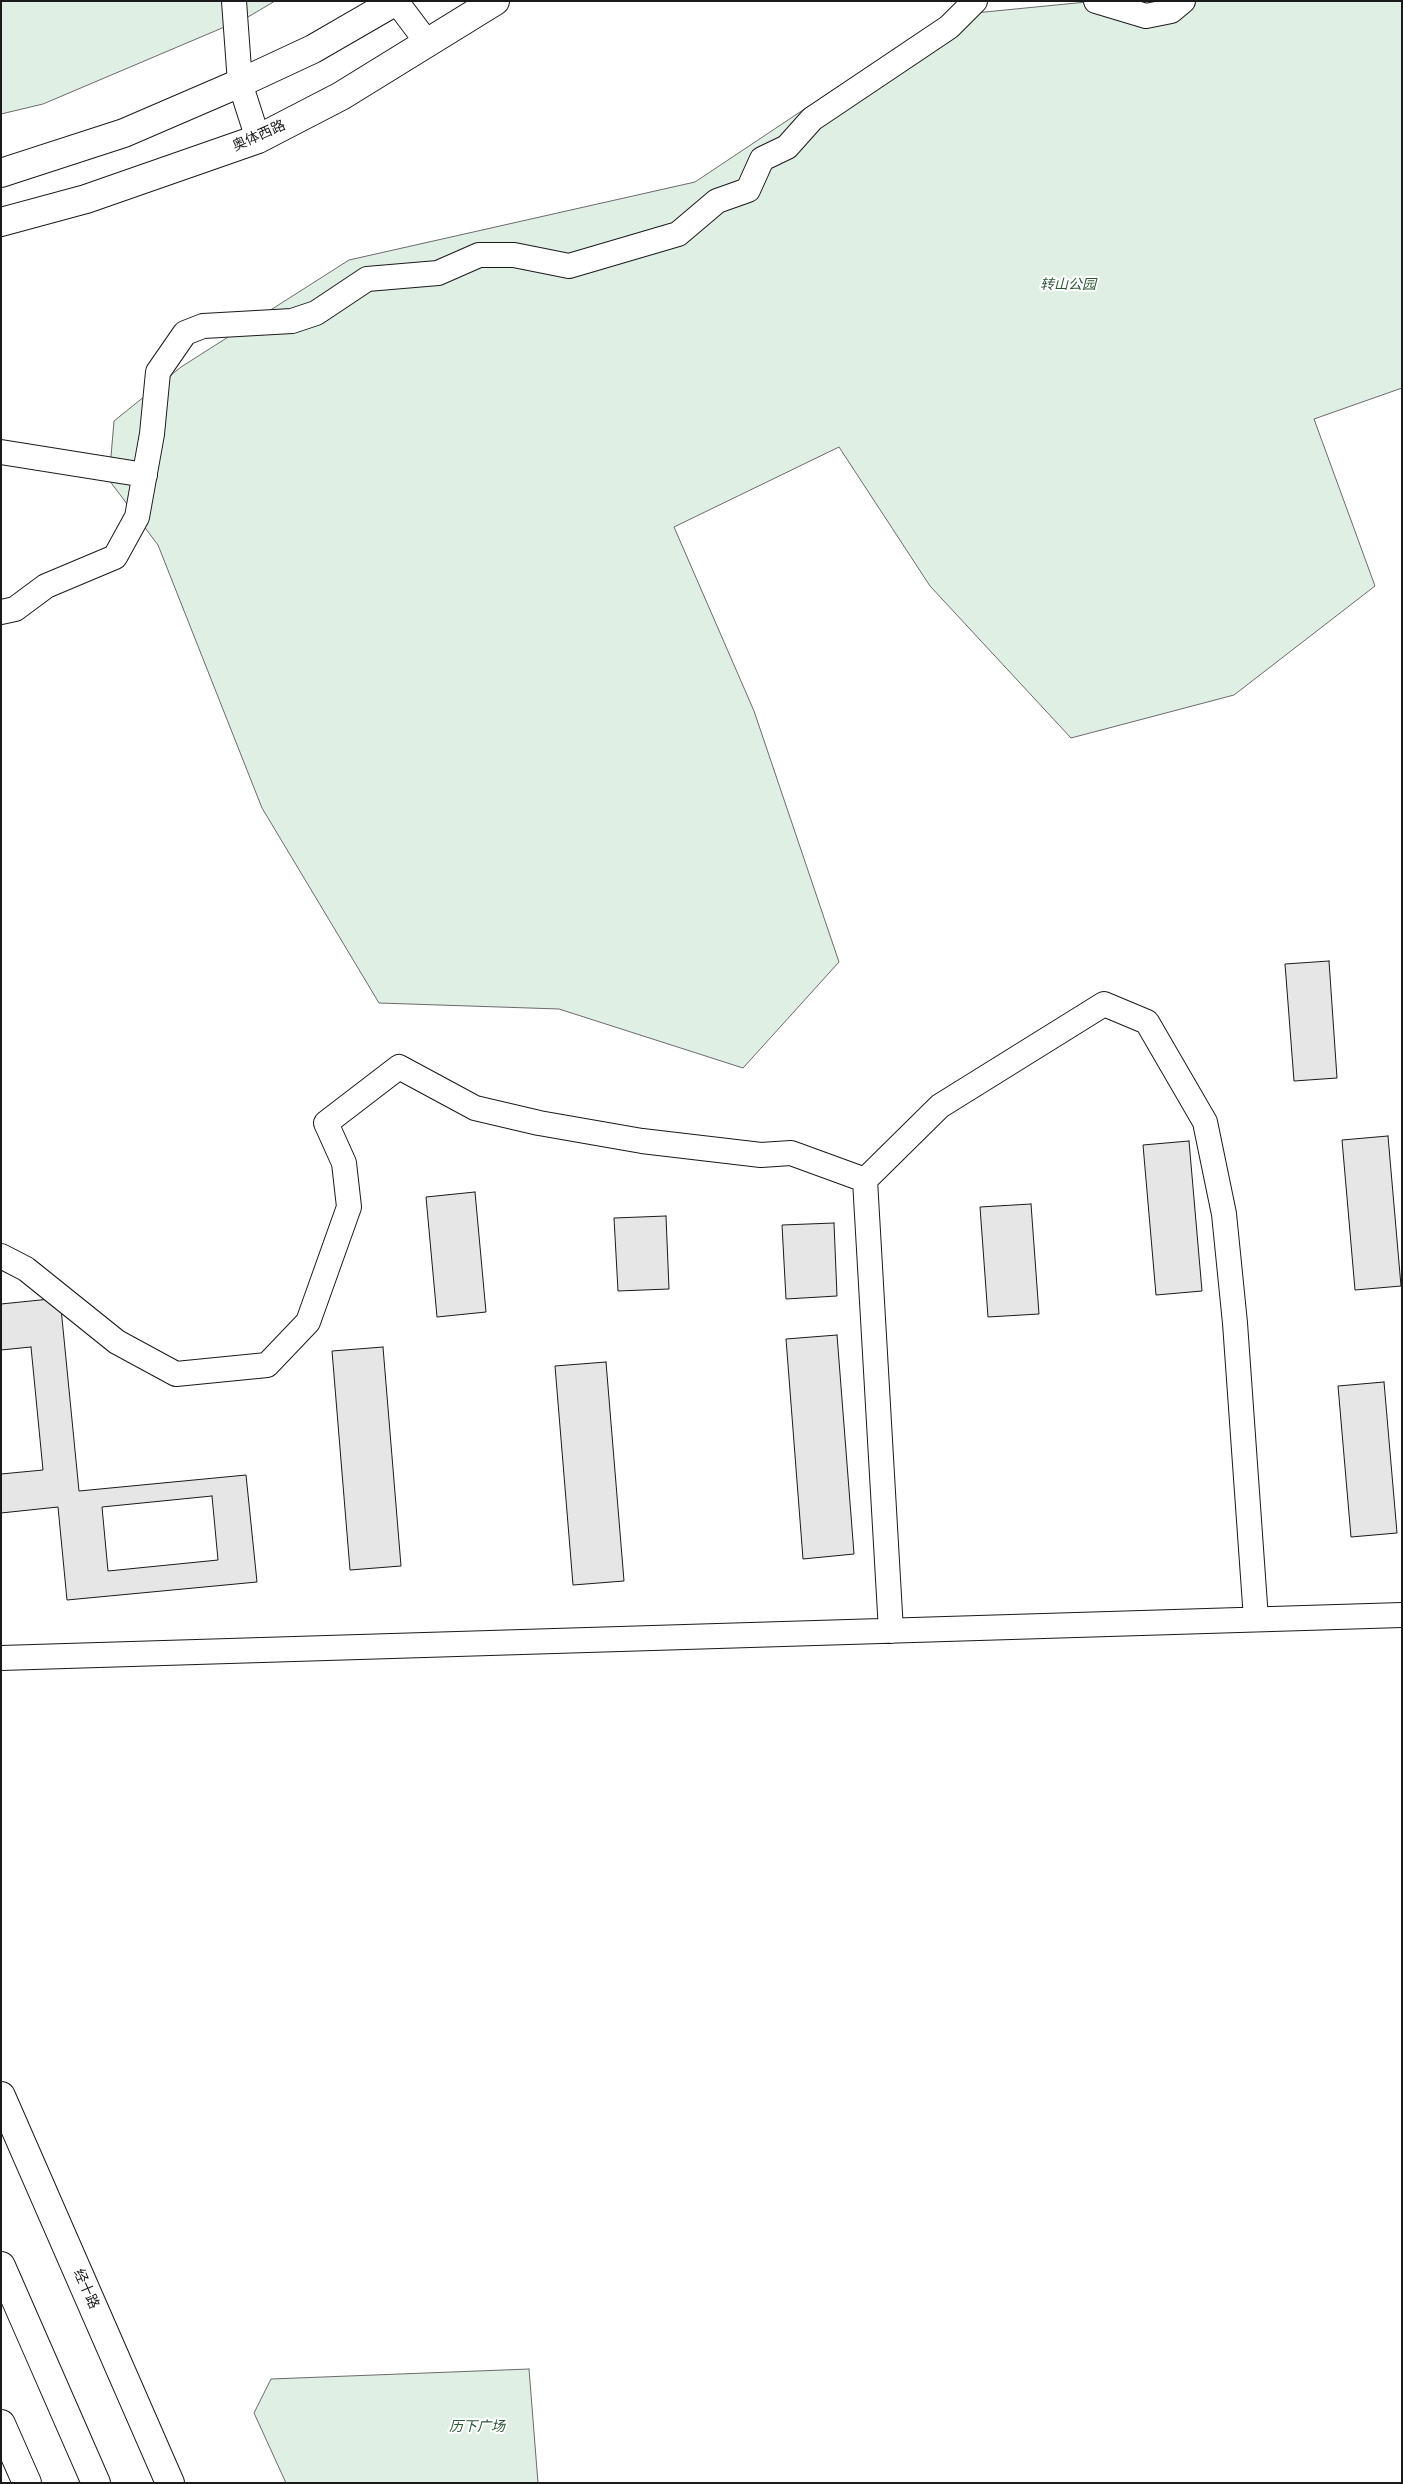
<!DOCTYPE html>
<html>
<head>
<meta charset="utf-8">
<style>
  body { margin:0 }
  #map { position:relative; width:1403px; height:2484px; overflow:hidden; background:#fff; font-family:"Noto Serif",serif }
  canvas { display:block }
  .frame { position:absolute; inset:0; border:2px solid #1a1a1a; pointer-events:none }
</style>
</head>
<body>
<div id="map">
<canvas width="1403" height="2484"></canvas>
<div class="frame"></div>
</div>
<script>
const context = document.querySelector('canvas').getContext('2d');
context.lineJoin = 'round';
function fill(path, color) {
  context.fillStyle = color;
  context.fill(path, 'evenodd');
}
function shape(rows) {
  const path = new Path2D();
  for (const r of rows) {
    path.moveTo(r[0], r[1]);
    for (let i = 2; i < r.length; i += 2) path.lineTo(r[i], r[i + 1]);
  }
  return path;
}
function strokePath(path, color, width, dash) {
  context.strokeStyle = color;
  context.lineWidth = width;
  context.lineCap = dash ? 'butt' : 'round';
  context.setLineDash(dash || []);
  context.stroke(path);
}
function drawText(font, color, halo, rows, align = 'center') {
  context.font = font + ' "Noto Serif","Noto Sans SC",serif';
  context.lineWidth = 4;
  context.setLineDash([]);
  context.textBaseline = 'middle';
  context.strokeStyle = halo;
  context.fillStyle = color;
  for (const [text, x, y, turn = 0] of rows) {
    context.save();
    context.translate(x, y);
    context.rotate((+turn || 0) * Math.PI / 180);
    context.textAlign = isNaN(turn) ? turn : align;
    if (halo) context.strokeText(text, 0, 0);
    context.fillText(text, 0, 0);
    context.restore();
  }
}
const green = shape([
  [1,1,275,1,248,17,43,104,1,114,1,1],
  [1097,1,1402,1,1402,388,1314,419,1375,586,1234,695,1071,738,930,586,839,447,674,527,754,711,839,962,743,1068,559,1009,379,1003,262,808,158,545,109,480,114,421,181,367,349,260,695,182,944,16,1097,1],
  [529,2369,538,2483,286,2483,254,2413,271,2379,529,2369]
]);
const building = shape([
  [1329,961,1337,1078,1294,1081,1285,964,1329,961],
  [1388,1136,1401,1286,1355,1290,1342,1140,1388,1136],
  [1189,1141,1202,1291,1156,1295,1143,1145,1189,1141],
  [475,1192,486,1312,437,1317,426,1197,475,1192],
  [1031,1204,1039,1314,988,1317,980,1207,1031,1204],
  [666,1216,669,1289,618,1291,614,1218,666,1216],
  [834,1223,837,1296,786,1299,782,1225,834,1223],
  [60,1298,79,1491,246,1475,257,1582,67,1600,58,1507,1,1513,1,1304,60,1298],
  [837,1335,854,1554,803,1559,786,1339,837,1335],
  [31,1347,43,1470,1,1474,1,1350,31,1347],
  [383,1347,401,1566,350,1570,332,1351,383,1347],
  [606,1362,624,1581,573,1585,555,1366,606,1362],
  [1384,1382,1397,1533,1351,1537,1338,1386,1384,1382],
  [212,1496,218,1560,108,1571,102,1507,212,1496]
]);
const minor = shape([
  [234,1,240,83,258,139],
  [396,1,426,41],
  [1096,1,1146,16,1171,11,1183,1],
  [1,452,145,475],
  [1,612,15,609,46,586,115,557,137,517,152,434,158,372,185,333,203,326,292,321,316,313,367,279,438,273,479,255,514,255,569,266,678,234,717,201,748,190,762,159,787,147,812,119,949,27,975,1],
  [865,1180,891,1631],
  [1,1256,26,1269,117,1342,176,1374,267,1365,308,1322,349,1207,344,1163,326,1123,399,1067,475,1108,539,1123,642,1141,761,1155,791,1153,865,1180,940,1106,1104,1004,1147,1022,1205,1122,1224,1214,1235,1323,1256,1619],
  [1,1658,1402,1615]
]);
const major = shape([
  [1,173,124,133,240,83,313,49,396,1],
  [1,222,86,199,258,139,341,96,495,1],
  [1,2096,170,2483]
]);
const highway = shape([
  [1,2266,96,2483],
  [1,2424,27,2483]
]);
const streetNames = [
  ["奥体西路",259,136,-24],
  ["经十路",86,2289,66]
];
const parkNames = [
  ["转山公园",1068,285],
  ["历下广场",477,2427]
];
fill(green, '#e0efe3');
strokePath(green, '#6a6a6a', 1);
fill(building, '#e6e6e6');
strokePath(building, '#1a1a1a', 1);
strokePath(minor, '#1a1a1a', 26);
strokePath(major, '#1a1a1a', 30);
strokePath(highway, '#1a1a1a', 30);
strokePath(minor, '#fff', 24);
strokePath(major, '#fff', 28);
strokePath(highway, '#fff', 28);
drawText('14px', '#1a1a1a', '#fff', streetNames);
drawText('italic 14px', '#2b5a34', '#fff', parkNames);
</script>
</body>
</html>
